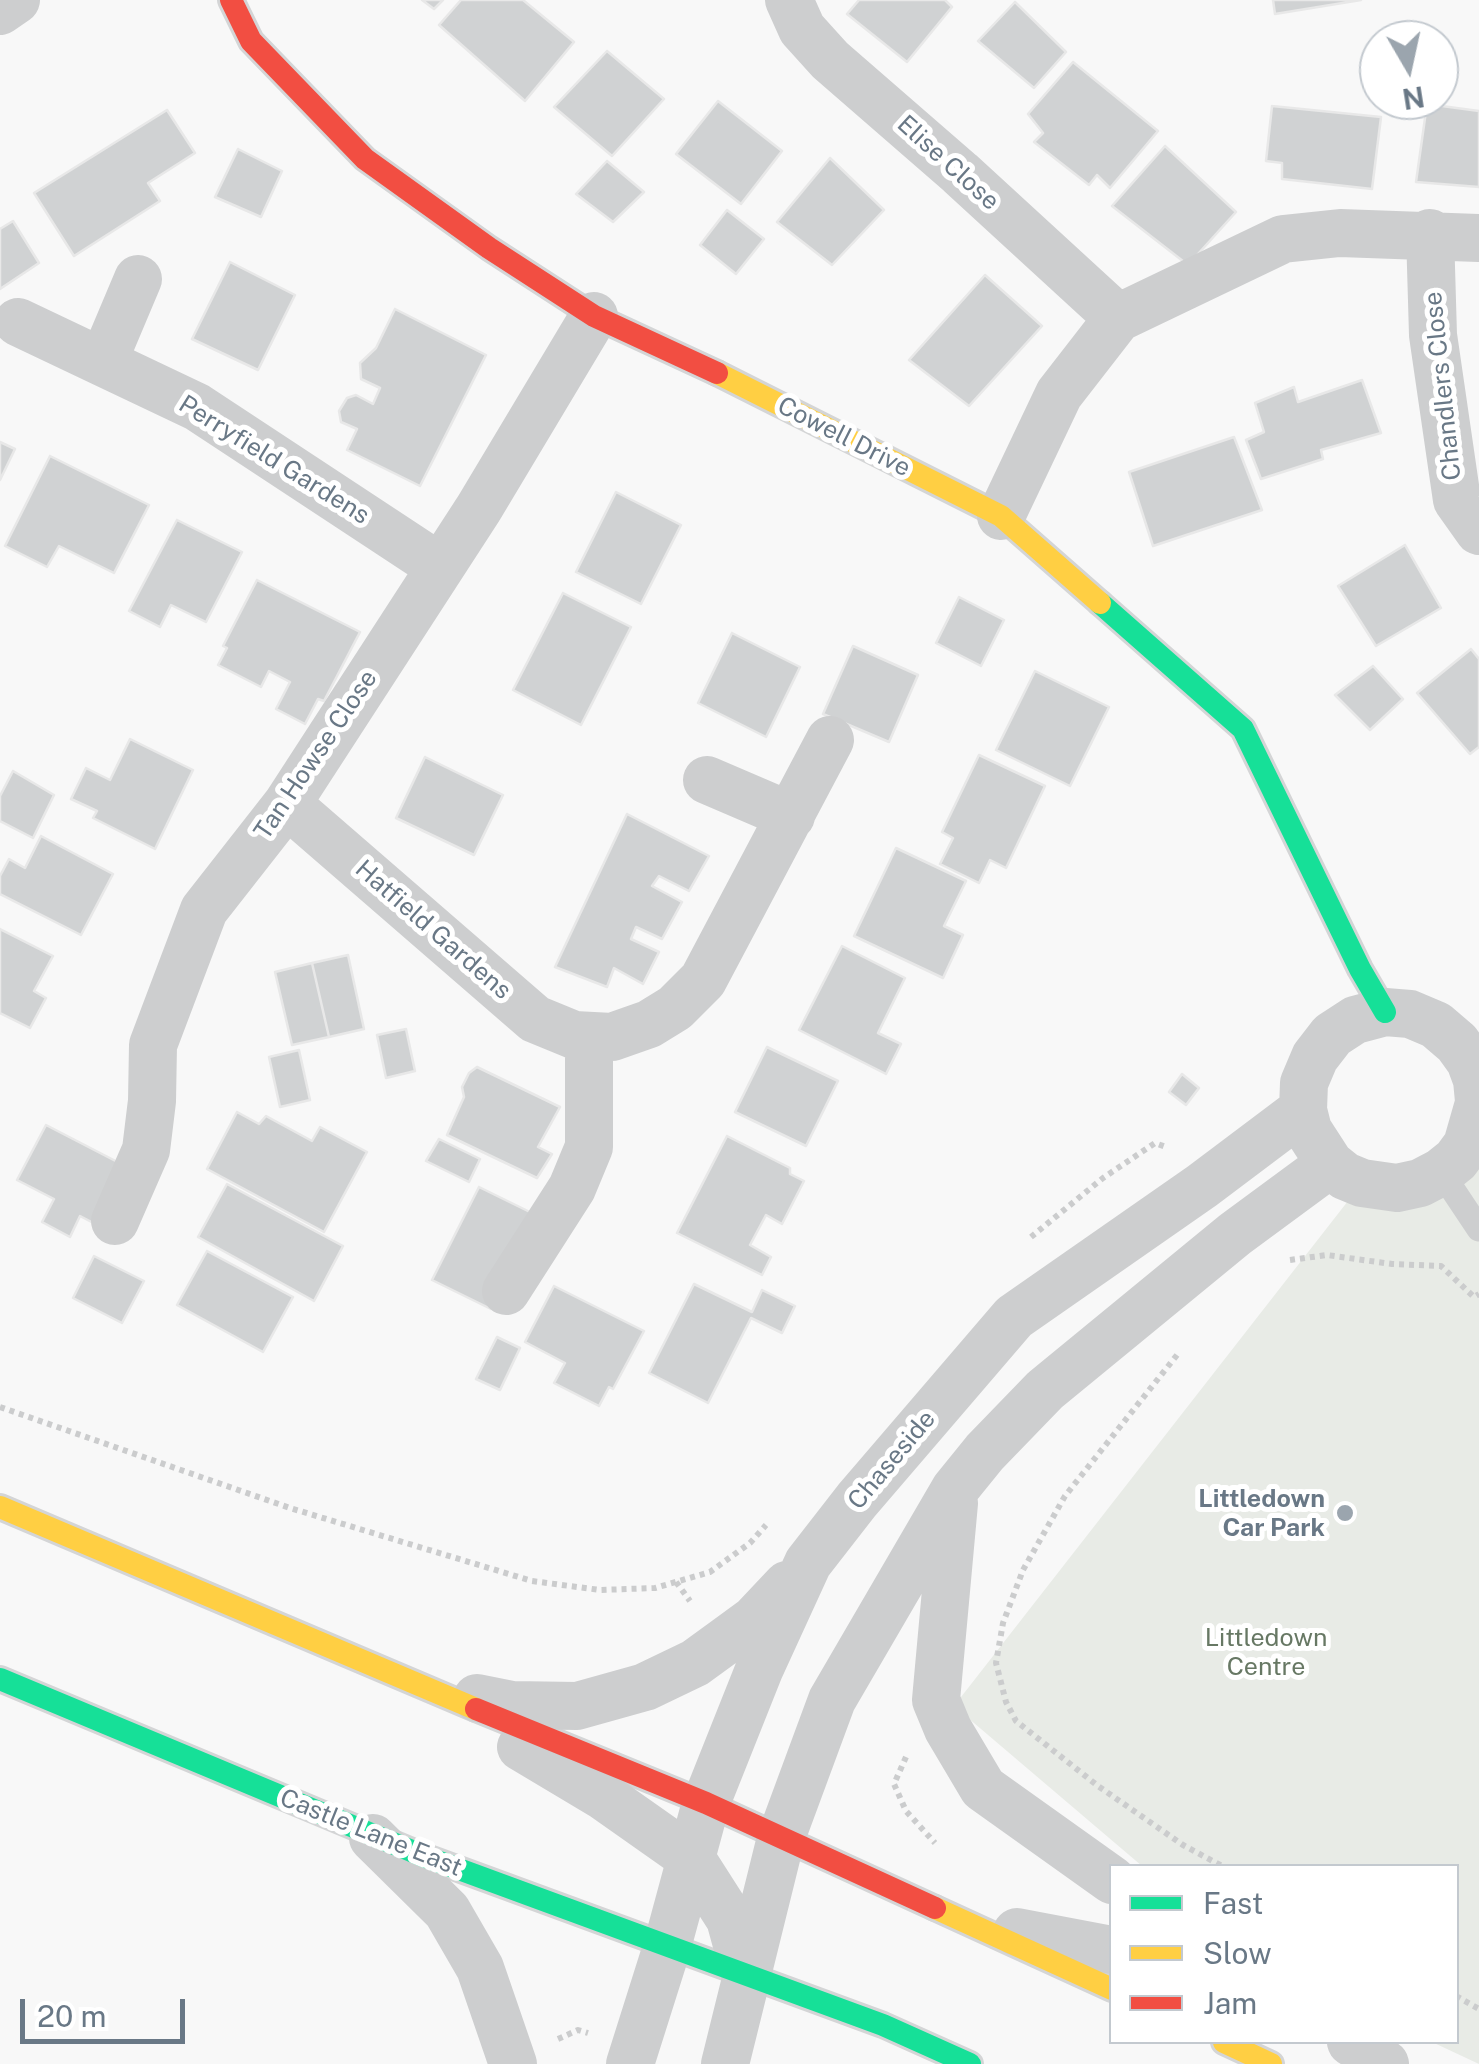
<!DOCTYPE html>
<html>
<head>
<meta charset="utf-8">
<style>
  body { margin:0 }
  #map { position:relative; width:1479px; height:2064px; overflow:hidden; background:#f8f8f8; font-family:"Public Sans",sans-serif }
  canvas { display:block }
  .legend { position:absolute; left:1109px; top:1864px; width:350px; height:180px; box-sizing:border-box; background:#fff; border:2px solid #c3c9cf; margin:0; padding:12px 18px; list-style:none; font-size:30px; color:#697886 }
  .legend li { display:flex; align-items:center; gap:20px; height:50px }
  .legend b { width:50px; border:2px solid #c3c9cf }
  .north { position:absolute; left:1359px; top:20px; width:100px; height:100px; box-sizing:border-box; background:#fff; border:2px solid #c3c9cf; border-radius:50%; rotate:171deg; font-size:28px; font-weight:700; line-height:40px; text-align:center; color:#697886 }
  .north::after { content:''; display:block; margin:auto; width:35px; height:45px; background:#9ba5ae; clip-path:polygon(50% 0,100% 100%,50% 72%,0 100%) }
  .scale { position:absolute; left:20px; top:1999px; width:165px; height:45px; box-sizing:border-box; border:5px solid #697886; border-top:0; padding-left:12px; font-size:30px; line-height:35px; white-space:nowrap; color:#697886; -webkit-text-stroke:8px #fff; paint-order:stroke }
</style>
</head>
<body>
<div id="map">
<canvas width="1479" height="2064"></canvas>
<ul class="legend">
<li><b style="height:12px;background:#16e098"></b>Fast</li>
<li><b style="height:12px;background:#ffcf43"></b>Slow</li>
<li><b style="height:12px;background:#f24e42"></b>Jam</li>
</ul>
<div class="north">N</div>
<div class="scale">20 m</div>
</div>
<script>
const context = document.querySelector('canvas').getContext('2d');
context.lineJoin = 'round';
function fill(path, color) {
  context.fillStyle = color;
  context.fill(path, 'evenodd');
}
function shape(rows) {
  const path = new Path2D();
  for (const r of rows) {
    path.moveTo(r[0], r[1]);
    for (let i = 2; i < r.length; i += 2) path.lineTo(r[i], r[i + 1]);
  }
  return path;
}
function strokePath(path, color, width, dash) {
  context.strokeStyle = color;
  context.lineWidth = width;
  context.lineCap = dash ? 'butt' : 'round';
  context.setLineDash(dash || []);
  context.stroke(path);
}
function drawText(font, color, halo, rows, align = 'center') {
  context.font = font + ' "Public Sans",sans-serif';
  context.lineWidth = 10;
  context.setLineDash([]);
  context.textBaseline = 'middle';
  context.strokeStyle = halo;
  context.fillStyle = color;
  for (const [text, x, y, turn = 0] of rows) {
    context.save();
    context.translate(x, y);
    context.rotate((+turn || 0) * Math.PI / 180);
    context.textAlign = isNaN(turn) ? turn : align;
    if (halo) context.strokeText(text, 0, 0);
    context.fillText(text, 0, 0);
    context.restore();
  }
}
const green = shape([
  [1479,1103,1479,2064,1432,2042,1456,2042,1456,1866,1142,1866,954,1706,1362,1183,1397,1188]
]);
const building = shape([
  [422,0,443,0,434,9,422,0],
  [461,0,523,0,574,42,525,101,439,25,461,0],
  [859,0,945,0,952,7,907,62,847,14,859,0],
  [1273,0,1361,0,1275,14,1273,0],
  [1015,2,1066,52,1034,88,978,41,1015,2],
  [607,51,664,99,612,156,554,107,607,51],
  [1073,62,1158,131,1110,188,1097,175,1089,185,1034,142,1043,133,1028,114,1073,62],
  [718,101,782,151,741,204,676,154,718,101],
  [1427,104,1479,111,1479,187,1416,182,1427,104],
  [1272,106,1381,117,1372,189,1282,179,1282,163,1266,161,1272,106],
  [167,110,195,153,148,183,160,201,74,256,34,193,167,110],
  [1165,146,1236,212,1188,265,1112,206,1165,146],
  [238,149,282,171,261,217,215,197,238,149],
  [830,158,884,210,832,265,777,222,830,158],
  [607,161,644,192,613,222,576,194,607,161],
  [727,210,764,239,736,274,700,245,727,210],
  [13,221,39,263,0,289,0,229,13,221],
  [230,262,295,295,258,370,192,339,230,262],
  [985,275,1042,326,969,406,909,360,985,275],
  [395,309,486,355,420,486,347,450,357,429,341,422,339,411,347,398,356,395,373,404,380,388,361,379,360,363,376,348,395,309],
  [1362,380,1381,433,1321,450,1323,459,1261,479,1246,440,1264,432,1255,403,1294,387,1298,402,1362,380],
  [1234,437,1262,510,1153,546,1129,472,1234,437],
  [0,442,15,449,0,480,0,442],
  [50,456,149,505,114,573,59,546,47,567,5,546,50,456],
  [616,492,681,525,641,604,576,572,616,492],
  [177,520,242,552,206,622,171,605,160,627,129,611,177,520],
  [1405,545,1441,608,1376,646,1338,586,1405,545],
  [257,580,360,632,324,701,318,699,305,724,276,709,290,682,269,671,261,687,218,665,227,648,223,646,257,580],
  [563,593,631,627,581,725,513,690,563,593],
  [959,597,1004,620,981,666,936,643,959,597],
  [732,633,800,667,766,737,698,703,732,633],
  [853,646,918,675,889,742,823,714,853,646],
  [1471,649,1479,659,1479,747,1470,754,1417,693,1471,649],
  [1373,666,1403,699,1370,730,1335,695,1373,666],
  [1035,671,1109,707,1070,786,996,750,1035,671],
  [130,739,193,770,155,849,93,818,97,811,71,799,86,768,110,780,130,739],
  [979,755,1045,786,1006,868,990,860,979,883,940,864,953,838,942,832,979,755],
  [425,757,503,795,474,855,396,818,425,757],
  [13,771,54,795,33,838,0,821,0,796,13,771],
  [627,814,709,856,689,891,659,876,652,886,682,902,662,939,636,927,631,939,659,952,643,984,614,968,607,987,555,967,627,814],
  [41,836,113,874,81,935,0,894,0,876,9,859,25,868,41,836],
  [896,848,966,881,944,926,963,935,943,978,854,936,896,848],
  [0,929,53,956,34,991,46,998,30,1028,0,1013,0,929],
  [842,946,905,978,878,1033,901,1044,886,1074,799,1030,842,946],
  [348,955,364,1029,329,1037,312,963,348,955],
  [312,963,329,1037,292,1045,275,972,312,963],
  [406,1029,415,1071,386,1078,377,1035,406,1029],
  [767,1047,838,1081,806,1146,735,1112,767,1047],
  [299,1050,310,1100,280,1107,269,1057,299,1050],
  [477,1067,560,1107,538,1147,552,1154,537,1178,447,1135,464,1097,462,1087,469,1073,477,1067],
  [1182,1074,1199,1088,1186,1105,1169,1092,1182,1074],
  [237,1112,259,1124,266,1116,312,1141,320,1127,367,1152,324,1232,207,1169,237,1112],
  [46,1125,131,1169,101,1227,80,1216,70,1237,42,1222,54,1199,17,1180,46,1125],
  [727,1136,790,1168,790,1174,804,1181,782,1224,766,1215,750,1245,771,1257,762,1275,677,1233,727,1136],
  [439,1139,480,1159,469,1182,426,1161,439,1139],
  [227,1184,343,1246,314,1301,198,1237,227,1184],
  [479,1187,538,1216,491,1309,432,1280,479,1187],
  [207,1251,293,1297,263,1352,177,1305,207,1251],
  [94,1256,144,1281,122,1323,73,1298,94,1256],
  [694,1284,752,1312,762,1290,795,1306,782,1333,751,1318,708,1403,649,1373,694,1284],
  [554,1286,644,1331,613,1389,609,1387,599,1406,554,1383,565,1363,525,1342,554,1286],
  [497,1337,520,1348,500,1390,476,1379,497,1337]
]);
const path = shape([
  [1031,1237,1103,1178,1155,1143,1166,1147],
  [1290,1260,1327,1255,1392,1264,1441,1266,1474,1297,1479,1294],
  [1177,1355,1065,1496,1023,1570,1003,1623,996,1663,1006,1702,1016,1721,1098,1786,1183,1845,1222,1866],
  [0,1407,290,1508,532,1581,600,1590,655,1588,710,1572,750,1543,766,1525],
  [676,1582,690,1601],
  [906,1757,894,1784,906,1811,935,1843],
  [1456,1996,1479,2009],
  [558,2039,578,2030,588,2033]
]);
const lane = shape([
  [1441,1172,1479,1229]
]);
const street = shape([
  [789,0,802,29,830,60,960,173,1118,318],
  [0,11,16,0],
  [1430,233,1433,335,1457,500,1479,531],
  [18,322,197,407,440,567],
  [103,362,138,279],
  [1001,516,1059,394,1118,318,1283,239,1340,233,1479,238],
  [707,780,791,816],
  [287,804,535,1019,574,1035,612,1037,649,1024,675,1008,703,980,830,740],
  [1479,1101,1477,1080,1470,1061,1457,1043,1436,1025,1410,1014,1385,1012,1355,1020,1332,1035,1315,1057,1304,1083,1303,1110,1308,1130,1330,1164,1345,1176,1362,1183,1397,1188,1420,1183,1441,1172,1456,1160,1467,1145,1479,1103],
  [115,1221,146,1150,152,1101,153,1045,204,910,287,804,479,508,594,316],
  [506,1291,572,1188,589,1147,589,1036],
  [954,1503,936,1700,948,1729,983,1788,1112,1880],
  [477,1698,512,1705,577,1706,645,1687,695,1663,728,1639,754,1620,787,1585],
  [521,1747,603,1796,691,1858,730,1919,745,1974],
  [373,1838,447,1911,480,1968,513,2064],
  [1017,1932,1112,1950],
  [1351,2042,1385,2064],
  [630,2064,667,1947,706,1803,759,1670,808,1563,857,1500,1014,1317,1202,1186,1303,1110],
  [725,2064,781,1838,832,1700,955,1489,985,1452,1045,1390,1235,1234,1330,1164]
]);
const fast = shape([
  [1100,603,1243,729,1360,969,1385,1012],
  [0,1679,426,1857,883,2025,970,2064]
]);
const slow = shape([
  [717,373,1001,516,1100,603],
  [0,1507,476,1709],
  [935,1908,1112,1989],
  [1224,2042,1271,2064]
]);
const jam = shape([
  [231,0,251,41,365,159,489,248,594,316,717,373],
  [476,1709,706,1803,935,1908]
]);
const markers = [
  [1345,1513,10,"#9ba5ae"]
];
const streetNames = [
  ["Elise Close",948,163,42],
  ["Chandlers Close",1443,386,-96],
  ["Cowell Drive",844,437,27],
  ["Perryfield Gardens",274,460,32],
  ["Tan Howse Close",316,755,-56],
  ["Hatfield Gardens",433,930,41],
  ["Chaseside",892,1460,-50],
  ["Castle Lane East",371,1833,22]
];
const poiNames = [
  ["Littledown",1325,1499],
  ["Car Park",1325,1528]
];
const parkNames = [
  ["Littledown",1266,1638],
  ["Centre",1266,1667]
];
fill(green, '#e8ebe6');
fill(building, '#d0d2d3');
strokePath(building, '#e8e8e8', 2.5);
strokePath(fast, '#d4d5d6', 28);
strokePath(slow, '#d4d5d6', 28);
strokePath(jam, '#d4d5d6', 28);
strokePath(path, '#cbcccd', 6, [5, 5]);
strokePath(lane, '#cdcecf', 25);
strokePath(street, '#cdcecf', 48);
strokePath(fast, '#16e098', 22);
strokePath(slow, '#ffcf43', 22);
strokePath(jam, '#f24e42', 22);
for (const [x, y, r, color] of markers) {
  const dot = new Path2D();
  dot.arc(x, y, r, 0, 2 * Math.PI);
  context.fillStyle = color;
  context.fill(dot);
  strokePath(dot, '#fff', 4);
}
drawText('25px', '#697886', '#fff', streetNames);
drawText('bold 25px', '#697886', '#fff', poiNames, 'right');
drawText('25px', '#677864', '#fff', parkNames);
</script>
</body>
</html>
